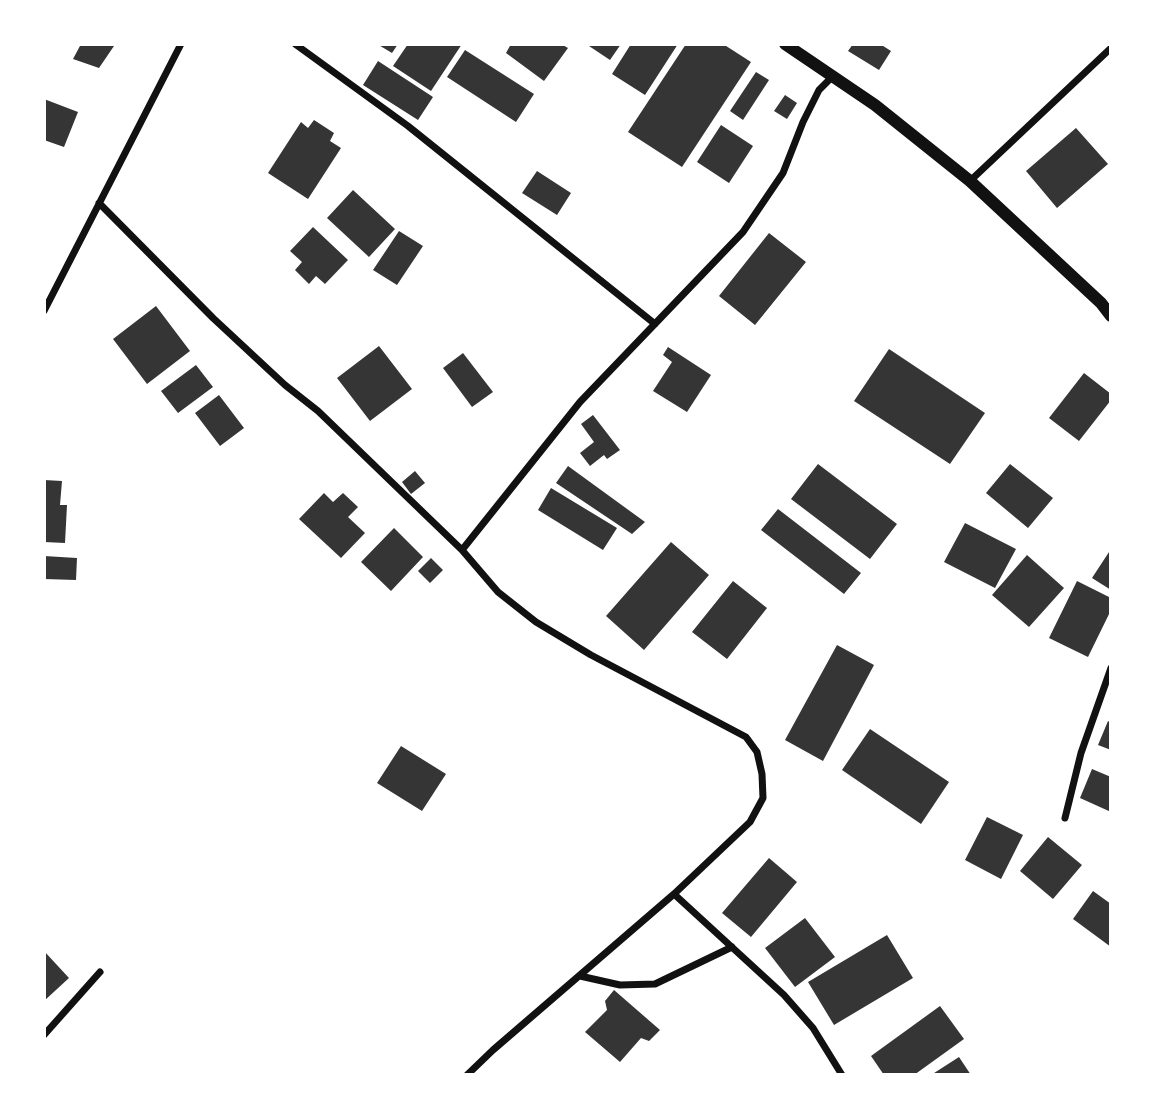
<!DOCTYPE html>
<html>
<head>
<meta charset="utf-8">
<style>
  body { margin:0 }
  #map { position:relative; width:1155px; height:1119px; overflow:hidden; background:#fff; font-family:Barlow,sans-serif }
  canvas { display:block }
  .frame { position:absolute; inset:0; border:46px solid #fff; pointer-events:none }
</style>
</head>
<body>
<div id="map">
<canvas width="1155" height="1119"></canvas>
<div class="frame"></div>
</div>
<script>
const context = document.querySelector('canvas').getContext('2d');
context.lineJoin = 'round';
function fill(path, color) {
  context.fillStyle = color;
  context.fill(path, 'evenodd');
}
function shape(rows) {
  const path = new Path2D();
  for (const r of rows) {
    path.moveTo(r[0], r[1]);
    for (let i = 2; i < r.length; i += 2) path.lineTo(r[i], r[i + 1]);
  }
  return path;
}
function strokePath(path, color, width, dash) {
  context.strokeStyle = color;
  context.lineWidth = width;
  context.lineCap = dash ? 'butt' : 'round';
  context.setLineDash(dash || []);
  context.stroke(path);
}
const building = shape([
  [81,44,108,44,114,46,99,68,73,59],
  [377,44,398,44,392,53],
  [408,44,462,44,431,91,393,66],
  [511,44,561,44,568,48,544,81,506,53],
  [586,44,621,44,610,60],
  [631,44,678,44,645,95,612,74],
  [686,44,723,44,751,62,682,167,628,132],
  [853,44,880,44,891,51,879,70,848,51],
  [465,50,534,94,516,122,447,77],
  [378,61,433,97,418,120,363,85],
  [756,72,769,80,743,120,730,111],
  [785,95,797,103,787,119,774,111],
  [44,99,78,112,64,147,44,140],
  [314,120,334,133,330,141,341,148,308,199,268,173,301,122,308,128],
  [721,125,753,146,729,183,697,162],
  [1076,128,1108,164,1057,208,1026,171],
  [537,171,571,193,557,215,522,193],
  [353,190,395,229,369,257,327,218],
  [313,227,348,260,325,284,316,276,309,284,295,270,302,262,290,251],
  [399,231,423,246,397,285,373,270],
  [769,233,806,262,755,325,719,296],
  [156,306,190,351,147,384,113,339],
  [379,346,412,389,370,421,337,378],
  [668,347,711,375,687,412,653,391,672,362,663,355],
  [889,349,985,413,950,464,854,401],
  [463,353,493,392,472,407,443,368],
  [196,365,213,387,178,413,161,391],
  [1084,373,1111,394,1111,400,1079,441,1049,418],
  [219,395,244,428,220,446,195,413],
  [593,415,620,450,607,459,604,455,590,466,580,453,594,442,581,424],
  [818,464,897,524,870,559,791,499],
  [1010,464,1053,498,1028,528,986,493],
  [568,466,645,522,632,534,556,483],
  [415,471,425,483,411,494,402,482],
  [44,480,62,481,60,505,67,505,65,543,44,542],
  [551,488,617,528,603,550,538,510],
  [324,493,333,502,343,493,358,507,348,517,365,533,341,558,299,519],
  [778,509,861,573,844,594,761,530],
  [965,523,1016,549,995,588,944,562],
  [394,528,423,557,391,591,361,562],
  [671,542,709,575,644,650,606,616],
  [1109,552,1111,554,1111,590,1092,578],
  [1027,555,1064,588,1029,627,992,595],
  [44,556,77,558,76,580,44,579],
  [431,558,443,570,430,583,418,571],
  [733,581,767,608,727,659,692,632],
  [1077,581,1111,598,1111,610,1088,657,1049,638],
  [837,645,874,665,823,761,785,740],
  [1108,721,1111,723,1111,750,1098,745],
  [870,729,949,782,921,824,842,770],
  [401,746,446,774,422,811,377,783],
  [1092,769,1111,777,1111,812,1080,798],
  [987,817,1023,835,1001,879,965,860],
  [1048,837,1082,865,1053,899,1020,871],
  [769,858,797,882,751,937,722,913],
  [1093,891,1111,904,1111,947,1073,919],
  [805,918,835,957,795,987,765,948],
  [887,935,913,978,834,1025,808,982],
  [44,951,69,978,44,1001],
  [614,990,660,1030,649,1041,641,1038,620,1062,585,1032,607,1010,605,1001],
  [940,1006,964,1039,914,1075,884,1075,871,1056],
  [959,1057,971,1075,931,1075]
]);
const minor = shape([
  [295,44,408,126,655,324],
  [970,181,1111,48],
  [99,203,213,318,285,385,318,411,462,550,498,592,536,622,591,655,746,737,757,752,762,774,763,798,750,822,674,894,493,1050,467,1075],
  [44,311,181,44],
  [462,550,580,402,743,232,783,173,803,122,819,90,834,75],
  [1065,818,1081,753,1111,668],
  [674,894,784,995,813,1028,842,1075],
  [580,976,620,985,655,984,732,947],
  [44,1035,100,972]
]);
const tertiary = shape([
  [785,44,875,105,970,181,1101,303,1111,316]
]);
fill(building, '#353535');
strokePath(minor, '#111', 7);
strokePath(tertiary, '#111', 12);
</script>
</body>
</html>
